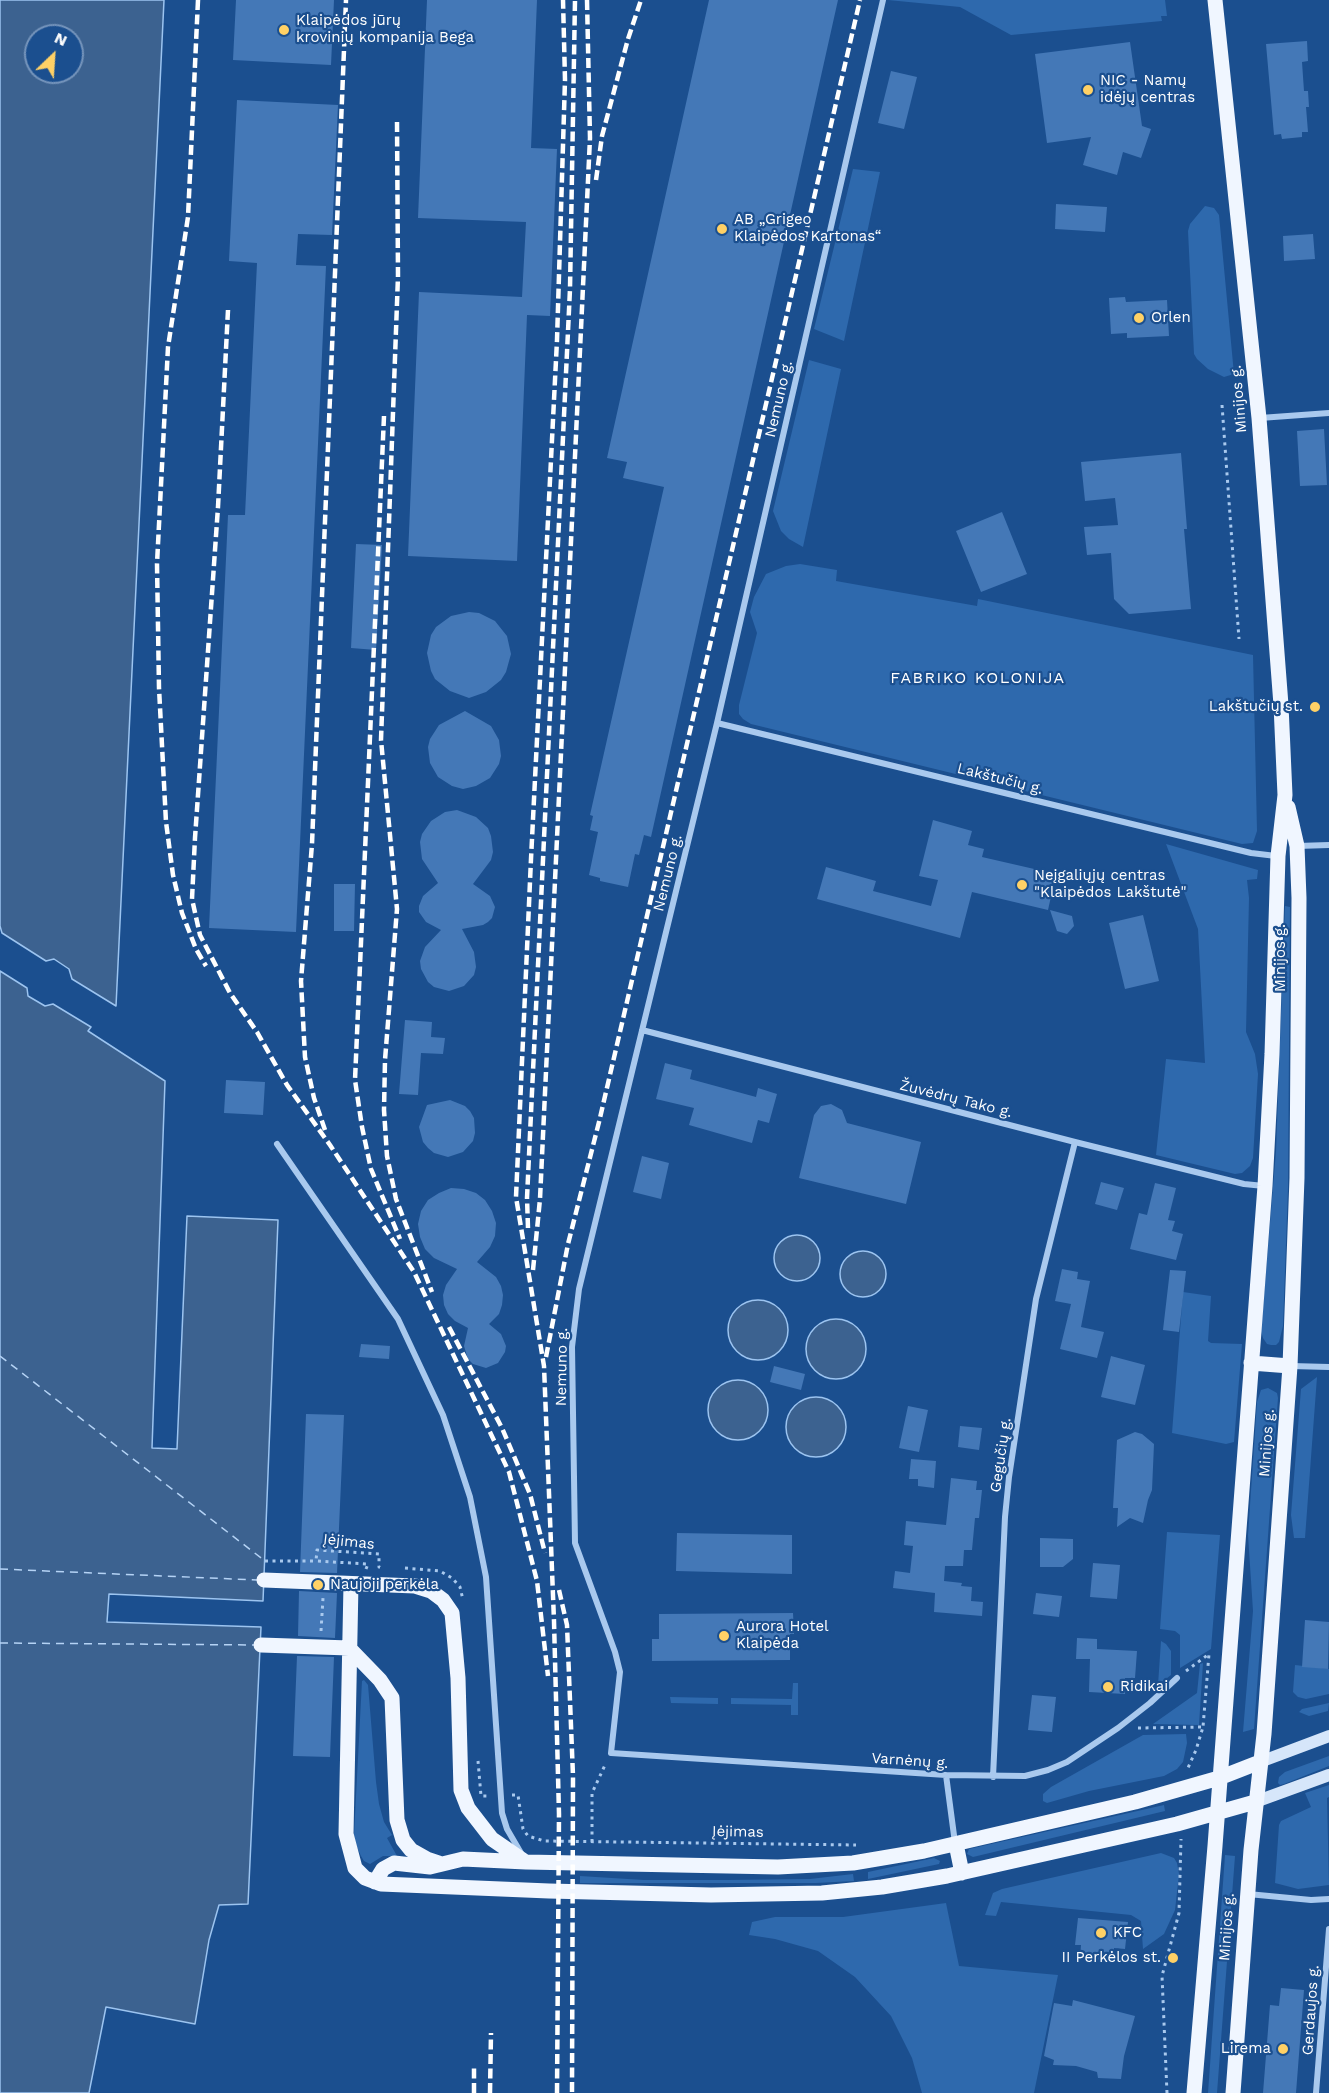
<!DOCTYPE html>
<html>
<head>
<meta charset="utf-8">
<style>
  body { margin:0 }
  #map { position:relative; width:1329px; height:2093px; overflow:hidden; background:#1b4f8f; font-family:"Work Sans",sans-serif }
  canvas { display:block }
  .north { position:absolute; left:24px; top:24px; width:60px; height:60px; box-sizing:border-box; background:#1b4f8f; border:2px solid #7695bc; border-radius:50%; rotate:25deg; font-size:16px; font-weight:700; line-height:24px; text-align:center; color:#fff }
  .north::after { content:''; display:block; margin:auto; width:21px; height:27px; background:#ffd166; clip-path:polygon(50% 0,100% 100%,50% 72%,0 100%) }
</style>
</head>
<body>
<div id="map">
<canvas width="1329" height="2093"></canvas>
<div class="north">N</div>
</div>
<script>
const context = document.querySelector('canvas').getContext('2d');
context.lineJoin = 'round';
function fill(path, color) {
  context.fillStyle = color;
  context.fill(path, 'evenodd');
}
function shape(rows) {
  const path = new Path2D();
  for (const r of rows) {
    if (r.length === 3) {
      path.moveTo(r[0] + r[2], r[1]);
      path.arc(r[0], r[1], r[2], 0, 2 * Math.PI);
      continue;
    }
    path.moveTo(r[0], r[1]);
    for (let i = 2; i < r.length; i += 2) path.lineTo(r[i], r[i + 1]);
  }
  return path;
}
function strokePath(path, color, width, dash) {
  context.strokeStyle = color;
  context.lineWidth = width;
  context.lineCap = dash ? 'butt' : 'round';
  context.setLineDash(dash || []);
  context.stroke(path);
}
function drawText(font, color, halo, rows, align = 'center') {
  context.font = font + ' "Work Sans",sans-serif';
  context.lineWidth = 4.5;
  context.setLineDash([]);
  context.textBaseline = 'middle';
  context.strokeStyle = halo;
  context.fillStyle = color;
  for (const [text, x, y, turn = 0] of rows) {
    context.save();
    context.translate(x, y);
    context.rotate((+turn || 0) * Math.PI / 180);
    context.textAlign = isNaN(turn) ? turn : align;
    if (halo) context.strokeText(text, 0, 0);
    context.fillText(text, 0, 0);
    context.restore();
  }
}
const green = shape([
  [888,0,1165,0,1167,16,1161,16,1162,21,1011,35,960,7],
  [853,169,880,172,844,341,814,329],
  [1205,206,1214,208,1219,215,1234,374,1224,377,1208,369,1197,359,1194,354,1188,231,1190,224],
  [809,360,841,369,803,547,789,539,781,531,773,511],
  [800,564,837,570,836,581,977,606,978,599,1253,655,1257,831,1253,843,1242,844,751,724,743,719,739,714,739,705,757,633,750,612,754,597,766,574,786,566],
  [1166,844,1258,870,1257,879,1247,880,1249,898,1246,1032,1255,1054,1258,1074,1253,1158,1250,1166,1242,1173,1235,1174,1156,1155,1166,1059,1205,1063,1198,929],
  [1285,906,1290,907,1288,1188,1283,1326,1279,1342,1276,1345,1271,1345,1267,1344,1263,1338,1261,1331,1276,1151],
  [1183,1292,1211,1296,1208,1341,1211,1343,1242,1344,1234,1442,1226,1444,1172,1433],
  [1317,1377,1305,1538,1294,1538,1291,1515,1301,1389],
  [1268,1388,1277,1393,1278,1398,1254,1729,1243,1732,1253,1611,1248,1535,1257,1402,1261,1390],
  [1167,1532,1220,1535,1211,1649,1180,1668,1180,1635,1175,1631,1160,1629],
  [1161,1641,1166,1644,1171,1651,1171,1675,1158,1685],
  [1203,1663,1199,1725,1153,1724,1197,1693,1200,1664],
  [1295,1665,1329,1669,1329,1694,1306,1699,1298,1697,1293,1692],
  [364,1680,368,1685,376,1782,379,1804,384,1822,392,1835,387,1838,397,1856,383,1856,370,1864,364,1861,361,1856,355,1843,354,1835,362,1681],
  [793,1683,798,1683,798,1715,791,1715,791,1705,731,1704,731,1698,792,1699],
  [670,1697,718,1698,718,1704,671,1703],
  [1329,1703,1328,1711,1309,1716,1299,1712,1302,1709],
  [1186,1734,1187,1743,1183,1762,1177,1769,1164,1776,1089,1791,1047,1803,1043,1801,1043,1794,1051,1787,1143,1735],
  [1329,1756,1329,1766,1284,1784,1280,1785,1278,1783,1279,1777,1285,1772],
  [1329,1785,1329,1797,1327,1798,1329,1885,1298,1889,1275,1883,1279,1825,1281,1821,1311,1807,1305,1793],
  [1164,1805,1165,1811,973,1857,967,1854,969,1849],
  [1161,1853,1174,1858,1177,1863,1179,1874,1175,1910,1164,1934,1143,1949,1141,1921,1131,1915,1001,1902,996,1916,985,1915,993,1893,1002,1889],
  [1225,1855,1235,1856,1217,2093,1208,2093],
  [934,1858,940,1861,939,1864,868,1879,868,1872],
  [853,1874,854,1881,816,1883,580,1883,580,1876,644,1880,727,1880,810,1879],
  [946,1903,959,1966,1058,1975,1034,2093,922,2093,912,2058,891,2016,855,1977,818,1951,775,1939,749,1935,752,1922,775,1917,843,1917]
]);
const water = shape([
  [0,0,164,0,116,1006,72,979,69,969,54,959,46,961,2,933,0,926,0,0],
  [36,36,72,36,72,72,36,72,36,36],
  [0,971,27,988,28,996,45,1006,53,1004,91,1027,88,1031,165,1081,152,1448,177,1449,187,1216,278,1220,263,1601,109,1594,107,1622,261,1627,248,1904,219,1905,209,1940,195,2024,106,2007,89,2093,0,2093,0,971],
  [797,1258,23],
  [863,1274,23],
  [758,1330,30],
  [836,1349,30],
  [738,1410,30],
  [816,1427,30]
]);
const ferry = shape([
  [0,1356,265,1561],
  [0,1569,257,1580],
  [0,1643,254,1645]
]);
const building = shape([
  [236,0,334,0,331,65,233,60],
  [427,0,537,0,531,148,557,149,550,316,527,315,517,561,408,556,419,292,522,297,526,222,418,218],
  [709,0,838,0,651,837,644,835,639,855,635,854,628,887,600,881,600,878,589,875,598,832,590,830,593,816,590,815,664,487,623,478,627,462,607,458],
  [1307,41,1308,61,1302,62,1304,91,1308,91,1309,107,1306,107,1308,132,1302,132,1302,137,1282,139,1281,134,1274,135,1266,44],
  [1130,42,1142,126,1151,129,1141,158,1123,152,1117,175,1083,165,1091,137,1047,143,1035,54],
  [891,71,917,77,904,129,878,123],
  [237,100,338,105,332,235,298,234,296,265,326,266,296,932,209,928,228,515,245,515,257,263,229,261],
  [1056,204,1107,207,1105,232,1055,229],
  [1313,234,1315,259,1284,261,1283,236],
  [1125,297,1126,302,1167,300,1169,336,1127,338,1127,333,1111,334,1109,298],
  [1324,429,1327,485,1300,486,1297,431],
  [1181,453,1187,529,1184,529,1191,609,1129,614,1114,599,1111,553,1087,555,1084,527,1118,525,1115,498,1085,501,1081,462],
  [1002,512,1027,574,981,592,956,531],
  [356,544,382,545,376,650,351,648],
  [469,612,479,613,495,621,507,636,511,654,506,672,501,680,486,692,469,698,450,691,435,679,431,671,427,653,431,635,436,627,451,616],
  [465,711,491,726,499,740,501,756,499,764,490,778,476,786,463,789,452,786,438,777,430,763,428,747,430,739,439,725],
  [457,810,476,817,488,828,491,836,493,852,491,860,473,884,490,896,495,907,492,918,488,922,483,925,462,929,474,952,476,967,474,975,464,986,449,991,434,987,428,982,421,969,420,961,425,947,441,930,426,922,419,912,419,906,423,896,438,883,422,859,420,842,422,834,431,821,445,812],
  [933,820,972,831,968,845,984,849,982,857,1056,874,1048,910,972,892,960,938,817,899,826,867,876,881,873,891,931,906,938,880,919,876],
  [334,884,355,884,354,931,334,931],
  [1050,910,1072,916,1074,926,1067,934,1057,931],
  [1143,915,1159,981,1125,989,1109,923],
  [405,1020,432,1022,431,1037,445,1038,443,1054,421,1053,418,1095,399,1094],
  [665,1063,692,1070,690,1079,756,1097,758,1088,777,1094,769,1123,758,1120,752,1143,689,1125,694,1108,656,1099],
  [226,1080,265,1082,263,1115,224,1113],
  [450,1100,465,1106,470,1111,474,1118,475,1133,473,1141,463,1152,448,1157,434,1153,428,1148,423,1142,419,1127,427,1105],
  [831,1104,842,1110,847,1123,921,1142,906,1204,799,1178,814,1115,821,1106],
  [642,1156,669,1163,661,1199,633,1192],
  [1101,1182,1124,1188,1117,1210,1095,1204],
  [1155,1183,1176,1188,1168,1220,1175,1221,1172,1231,1183,1234,1176,1260,1130,1249,1139,1213,1147,1215],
  [451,1188,464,1189,476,1193,485,1200,492,1211,496,1223,495,1236,490,1247,477,1262,496,1277,501,1286,503,1295,502,1305,499,1314,489,1324,501,1334,506,1346,505,1352,498,1363,486,1368,473,1364,468,1359,464,1346,468,1328,455,1321,448,1314,444,1305,443,1295,446,1285,457,1269,434,1258,425,1249,420,1237,418,1224,421,1211,428,1200,439,1193],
  [1062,1269,1078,1272,1077,1279,1090,1281,1081,1327,1104,1332,1097,1358,1060,1349,1071,1304,1055,1301],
  [1170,1270,1186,1271,1179,1332,1163,1330],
  [361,1344,390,1346,389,1359,359,1357],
  [1111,1356,1145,1365,1135,1405,1101,1397],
  [774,1366,805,1374,801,1390,770,1382],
  [908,1406,928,1410,919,1452,899,1448],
  [306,1414,344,1415,337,1573,300,1572],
  [960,1426,982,1428,979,1450,958,1447],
  [1135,1432,1142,1434,1154,1444,1152,1490,1148,1500,1143,1523,1130,1518,1117,1527,1118,1508,1113,1508,1117,1440],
  [911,1459,936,1461,934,1488,918,1486,918,1479,909,1479],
  [951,1478,977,1481,976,1490,982,1490,979,1518,975,1518,972,1550,964,1550,963,1566,945,1566,944,1581,962,1583,961,1586,972,1587,971,1601,983,1602,982,1616,934,1612,935,1593,893,1588,895,1571,910,1573,913,1546,904,1545,906,1521,946,1525],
  [677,1533,792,1535,792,1574,676,1571],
  [1040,1538,1073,1539,1073,1559,1063,1567,1040,1567],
  [1093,1563,1120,1565,1117,1599,1090,1597],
  [299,1591,337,1593,335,1638,298,1636],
  [1036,1593,1062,1596,1059,1617,1033,1614],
  [793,1613,794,1634,790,1634,790,1660,652,1661,652,1639,659,1639,659,1614],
  [1305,1620,1329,1622,1328,1669,1302,1667],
  [1077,1638,1097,1639,1097,1649,1137,1651,1135,1678,1125,1678,1125,1694,1089,1692,1090,1659,1076,1659],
  [297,1656,334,1657,330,1757,293,1756],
  [1032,1695,1056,1697,1052,1732,1028,1730],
  [1078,1918,1128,1922,1125,1949,1114,1948,1113,1961,1080,1958,1081,1945,1075,1945],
  [1281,1988,1304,1990,1296,2093,1263,2093,1270,2005,1279,2006],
  [1073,2000,1135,2016,1124,2056,1121,2079,1098,2078,1097,2072,1076,2066,1053,2065,1054,2060,1044,2056,1054,2003,1072,2006]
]);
const path = shape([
  [1222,405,1239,639],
  [265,1561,316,1561],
  [405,1568,440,1571,452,1578,460,1587,463,1600],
  [366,1569,368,1564,316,1561,317,1550,379,1554,379,1567,380,1567],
  [321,1631,323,1598],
  [1186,1671,1209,1654,1203,1727],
  [1138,1728,1203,1727,1196,1750,1187,1770],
  [478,1761,481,1796,490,1796],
  [512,1795,518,1795,523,1829,528,1836,544,1841,856,1845],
  [592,1842,592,1793,606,1763],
  [1167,2093,1162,1976,1179,1913,1181,1839]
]);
const minor = shape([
  [883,0,717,723,579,1289,572,1347,575,1543,615,1652,620,1672,611,1753,946,1775,1025,1776,1048,1770,1067,1762,1118,1728,1150,1703,1177,1678],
  [1260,418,1329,413],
  [717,723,1251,853,1276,856],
  [1297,846,1329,845],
  [642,1030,1075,1142,1244,1184,1264,1186],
  [277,1144,398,1319,443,1415,470,1497,486,1577,502,1813,507,1829,521,1853],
  [1291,1366,1329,1367],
  [946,1775,955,1843],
  [993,1777,1005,1517,1009,1477,1036,1299,1075,1142],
  [1248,1894,1311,1900,1329,1899],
  [1316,2093,1329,1929]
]);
const secondary = shape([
  [1260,1762,1329,1736],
  [1255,1802,1329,1775]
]);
const primary = shape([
  [1251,1363,1290,1366],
  [264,1580,415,1586,431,1591,443,1600,452,1613,458,1678,461,1790,468,1808,492,1839,524,1861],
  [351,1584,346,1834,355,1868,365,1878,381,1884,549,1891,711,1895,822,1893,882,1887,947,1876,1177,1824,1255,1802],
  [261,1645,349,1648,380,1680,392,1698,397,1820,403,1840,411,1850,427,1859,439,1863],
  [956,1844,962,1873],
  [375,1882,383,1869,394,1863,430,1867,463,1859,526,1862,778,1867,853,1863,924,1851,1135,1802,1219,1778,1260,1762],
  [1194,2093,1215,1846,1265,1186,1272,1054,1278,856,1285,795,1281,705,1259,418,1215,0],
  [1233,2093,1251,1850,1264,1734,1290,1366,1297,1178,1299,898,1297,846,1288,807]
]);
const rail = shape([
  [198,0,188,217,168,347,157,564,159,688,166,822,173,875,182,913,196,949,206,966],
  [397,122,398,276,381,740,397,909,385,1060,384,1110,387,1156,396,1199,432,1292],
  [596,180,602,136,628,39,641,0],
  [228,310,218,507,195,838,192,899,200,935,230,993,257,1032,287,1085,330,1145,414,1272,509,1472,537,1581,548,1676],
  [384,416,355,1080,362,1127,371,1169,400,1239],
  [325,1130,314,1098,305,1057,301,981,312,844,346,0],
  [528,1228,527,1198,570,289,575,0],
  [533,1270,540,1199,590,138,587,0],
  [449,1327,502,1428,530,1494,545,1553],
  [546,1357,568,1244,599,1122,860,0],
  [559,1590,567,1625,573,1776,572,2093],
  [474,2093,474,2064],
  [490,2093,491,2033],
  [557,2093,559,1814,554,1621,544,1366,516,1197,531,859,557,340,565,80,563,0]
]);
const markers = [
  [284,30,6,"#ffd166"],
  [1088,90,6,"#ffd166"],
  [722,229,6,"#ffd166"],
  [1139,318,6,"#ffd166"],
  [1315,707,6,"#ffd166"],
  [1022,885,6,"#ffd166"],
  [318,1585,6,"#ffd166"],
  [724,1636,6,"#ffd166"],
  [1108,1687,6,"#ffd166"],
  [1101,1933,6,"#ffd166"],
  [1173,1958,6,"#ffd166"],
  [1283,2049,6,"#ffd166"]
];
const poiNames = [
  ["Klaipėdos jūrų",296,21],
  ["krovinių kompanija Bega",296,38],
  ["NIC - Namų",1100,81],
  ["idėjų centras",1100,98],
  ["AB „Grigeo",734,220],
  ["Klaipėdos Kartonas“",734,237],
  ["Orlen",1151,318],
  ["Lakštučių st.",1303,707,"right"],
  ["Neįgaliųjų centras",1034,876],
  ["\"Klaipėdos Lakštutė\"",1034,893],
  ["Naujoji perkėla",330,1585],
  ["Aurora Hotel",736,1627],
  ["Klaipėda",736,1644],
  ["Ridikai",1120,1687],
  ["KFC",1113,1933],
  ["II Perkėlos st.",1161,1958,"right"],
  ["Lirema",1271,2049,"right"]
];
const streetNames = [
  ["Nemuno g.",779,399,-77],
  ["Minijos g.",1239,399,-95],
  ["Lakštučių g.",1000,779,14],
  ["Nemuno g.",668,873,-76],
  ["Minijos g.",1281,958,-90],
  ["Žuvėdrų Tako g.",956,1099,14],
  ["Nemuno g.",562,1367,-89],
  ["Minijos g.",1267,1443,-86],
  ["Gegučių g.",1001,1455,-82],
  ["Įėjimas",349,1542,6],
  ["Varnėnų g.",910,1761,4],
  ["Įėjimas",738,1832,1],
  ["Minijos g.",1227,1927,-86],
  ["Gerdaujos g.",1311,2010,-86]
];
const neighbourhoodNames = [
  ["FABRIKO KOLONIJA",978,678]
];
fill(green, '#2e69ad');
fill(water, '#3c6290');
strokePath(water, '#9cc4f0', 1.5);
strokePath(ferry, '#b5d3f5', 1.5, [8, 6]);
fill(building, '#4478b7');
strokePath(path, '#a9c9ee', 3, [3, 4.5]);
strokePath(minor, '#a9c9ee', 6);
strokePath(secondary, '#d6e6fa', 12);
strokePath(primary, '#f0f6ff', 15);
strokePath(rail, '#fff', 4.5, [10, 4.5]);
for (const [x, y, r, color] of markers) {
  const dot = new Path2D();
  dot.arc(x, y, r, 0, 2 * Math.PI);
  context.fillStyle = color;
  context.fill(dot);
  strokePath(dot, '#1b4f8f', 2);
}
drawText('15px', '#fff', '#1b4f8f', poiNames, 'left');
drawText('15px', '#fff', '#1b4f8f', streetNames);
context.letterSpacing = '1.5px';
drawText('16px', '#fff', '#1b4f8f', neighbourhoodNames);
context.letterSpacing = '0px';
</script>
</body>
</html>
